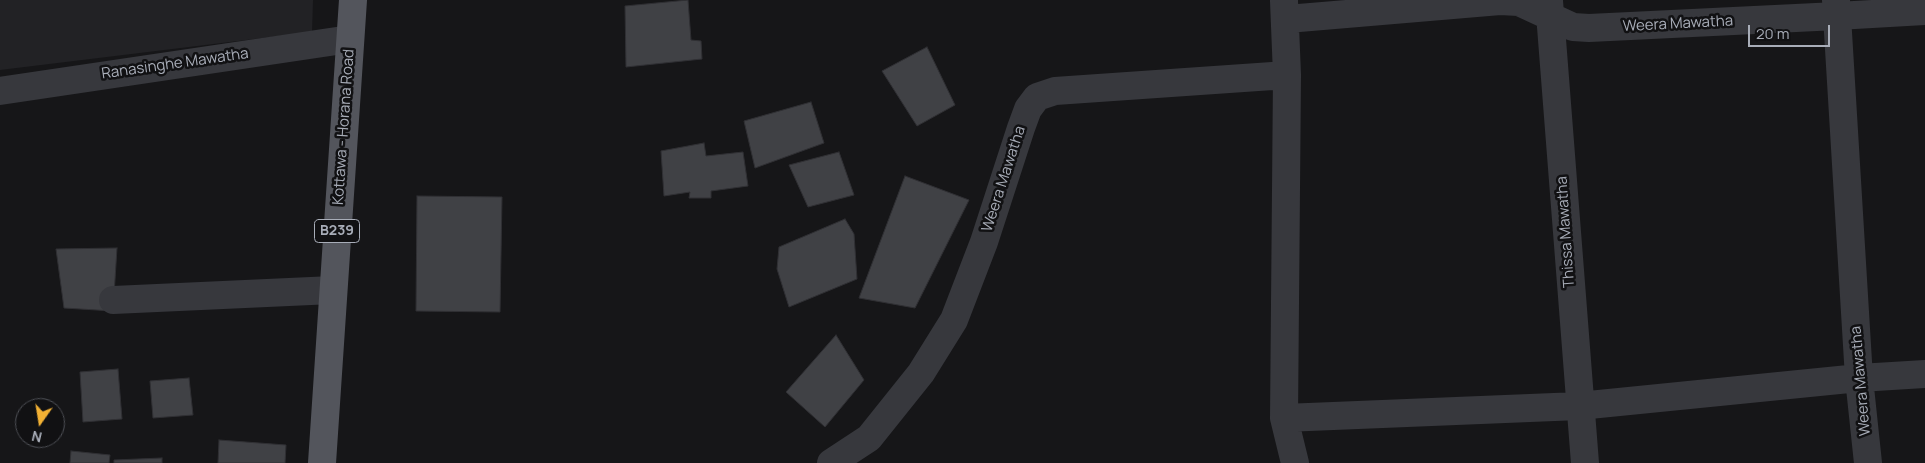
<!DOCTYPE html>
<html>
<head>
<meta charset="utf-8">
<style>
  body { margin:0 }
  #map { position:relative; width:1925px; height:463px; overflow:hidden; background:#161618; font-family:Manrope,sans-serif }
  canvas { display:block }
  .north { position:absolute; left:15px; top:398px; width:50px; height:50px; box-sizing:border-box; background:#111113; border:1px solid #4d4f55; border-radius:50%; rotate:193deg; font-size:14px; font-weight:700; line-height:20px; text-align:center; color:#a8adb8 }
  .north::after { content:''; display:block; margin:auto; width:18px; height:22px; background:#f2b134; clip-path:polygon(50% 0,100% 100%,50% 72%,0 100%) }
  .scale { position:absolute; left:1748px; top:25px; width:82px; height:22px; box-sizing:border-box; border:2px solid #a8adb8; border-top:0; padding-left:6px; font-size:15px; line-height:18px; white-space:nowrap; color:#a8adb8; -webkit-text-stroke:4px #111113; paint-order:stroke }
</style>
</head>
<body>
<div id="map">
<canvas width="1925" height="463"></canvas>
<div class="north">N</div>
<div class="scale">20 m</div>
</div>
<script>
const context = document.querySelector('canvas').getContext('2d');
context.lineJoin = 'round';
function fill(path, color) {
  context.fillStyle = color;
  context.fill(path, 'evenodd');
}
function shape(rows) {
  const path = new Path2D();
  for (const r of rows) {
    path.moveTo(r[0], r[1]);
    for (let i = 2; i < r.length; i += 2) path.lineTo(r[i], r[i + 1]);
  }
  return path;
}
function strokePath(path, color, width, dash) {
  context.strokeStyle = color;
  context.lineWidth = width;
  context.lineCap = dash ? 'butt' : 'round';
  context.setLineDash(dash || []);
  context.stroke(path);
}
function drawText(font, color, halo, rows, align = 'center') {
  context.font = font + ' Manrope,sans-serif';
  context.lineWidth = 5;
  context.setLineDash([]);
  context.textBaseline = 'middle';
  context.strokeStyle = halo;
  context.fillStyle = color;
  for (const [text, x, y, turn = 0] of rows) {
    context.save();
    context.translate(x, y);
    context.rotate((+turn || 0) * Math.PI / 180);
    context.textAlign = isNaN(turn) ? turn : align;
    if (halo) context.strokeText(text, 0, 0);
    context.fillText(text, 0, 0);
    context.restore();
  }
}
const built = shape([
  [0,0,313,0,312,32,0,70]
]);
const building = shape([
  [688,0,691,40,701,41,702,59,626,67,625,6,688,0],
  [927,47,955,105,917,126,882,71,927,47],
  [811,102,824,143,755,168,744,121,811,102],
  [704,143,706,156,743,152,748,186,711,191,711,198,689,198,690,192,664,196,661,151,704,143],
  [839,152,854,195,808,207,789,165,839,152],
  [905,176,969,200,915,308,859,298,905,176],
  [417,196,502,197,500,312,416,311,417,196],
  [845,219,854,234,857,279,789,307,777,269,779,247,845,219],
  [117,248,113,311,64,308,56,249,117,248],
  [836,335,864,380,825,427,786,392,836,335],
  [118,369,122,419,83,422,80,372,118,369],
  [189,378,193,415,153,418,150,381,189,378],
  [219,440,286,445,285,463,218,463,219,440],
  [71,451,110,455,109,463,70,463,71,451],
  [162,458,162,463,114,463,114,460,162,458]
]);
const minor = shape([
  [1836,0,1837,16,1925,11],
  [1284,1,1287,75,1284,418,1295,463],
  [1549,1,1585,463],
  [1287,19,1500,1,1519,2,1573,27,1589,28,1837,16,1859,378,1868,463],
  [0,91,350,39],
  [113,300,333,290],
  [1284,418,1579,406,1859,378,1925,374],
  [831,463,869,438,921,373,954,320,984,242,1021,128,1028,109,1037,97,1055,91,1287,75]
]);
const major = shape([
  [322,463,353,0]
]);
const shields = [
  [337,231,45]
];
const shieldNames = [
  ["B239",337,231]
];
const streetNames = [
  ["Weera Mawatha",1678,24,-3],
  ["Ranasinghe Mawatha",175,64,-8],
  ["Kottawa - Horana Road",344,127,-86],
  ["Weera Mawatha",1004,179,-72],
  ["Thissa Mawatha",1566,232,-94],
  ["Weera Mawatha",1861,381,-95]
];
fill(built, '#222225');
fill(building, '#404145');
strokePath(building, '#303034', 1);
strokePath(minor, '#37383d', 28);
strokePath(major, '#53555c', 28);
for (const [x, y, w] of shields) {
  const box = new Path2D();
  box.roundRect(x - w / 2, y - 11.5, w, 23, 4);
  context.fillStyle = '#111113';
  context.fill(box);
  strokePath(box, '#a8adb8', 1);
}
drawText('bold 14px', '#a8adb8', null, shieldNames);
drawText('15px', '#a8adb8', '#111113', streetNames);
</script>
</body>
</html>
